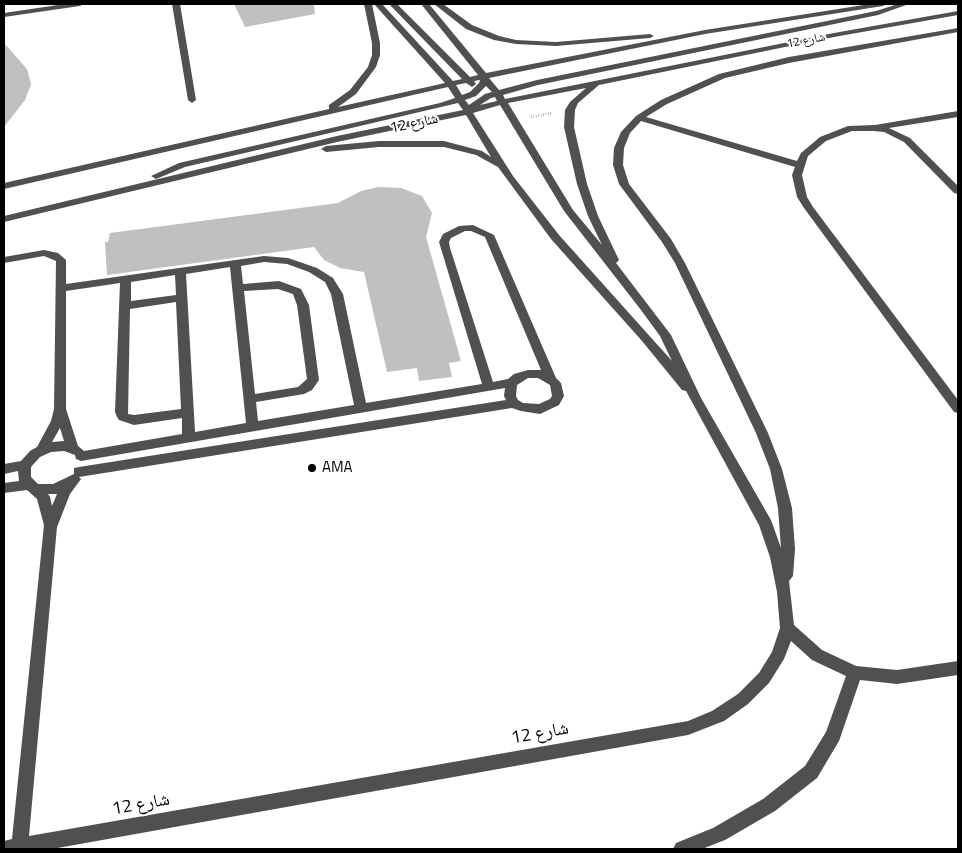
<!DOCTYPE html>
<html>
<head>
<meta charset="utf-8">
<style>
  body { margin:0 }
  #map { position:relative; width:962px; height:853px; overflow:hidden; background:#fff; font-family:"Titillium Web",sans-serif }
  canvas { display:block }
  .frame { position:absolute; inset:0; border:5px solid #000; pointer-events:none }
</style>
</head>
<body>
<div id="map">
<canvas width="962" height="853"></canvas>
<div class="frame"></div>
</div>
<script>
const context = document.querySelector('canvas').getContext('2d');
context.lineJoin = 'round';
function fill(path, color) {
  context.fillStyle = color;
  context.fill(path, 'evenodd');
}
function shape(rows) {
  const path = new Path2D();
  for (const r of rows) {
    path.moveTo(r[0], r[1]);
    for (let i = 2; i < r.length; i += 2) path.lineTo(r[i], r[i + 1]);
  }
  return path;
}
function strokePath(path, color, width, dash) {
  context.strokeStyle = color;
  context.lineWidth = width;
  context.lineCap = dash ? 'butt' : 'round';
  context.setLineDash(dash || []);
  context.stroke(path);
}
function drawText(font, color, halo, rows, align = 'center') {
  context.font = font + ' "Titillium Web","Noto Naskh Arabic",sans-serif';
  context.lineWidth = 4;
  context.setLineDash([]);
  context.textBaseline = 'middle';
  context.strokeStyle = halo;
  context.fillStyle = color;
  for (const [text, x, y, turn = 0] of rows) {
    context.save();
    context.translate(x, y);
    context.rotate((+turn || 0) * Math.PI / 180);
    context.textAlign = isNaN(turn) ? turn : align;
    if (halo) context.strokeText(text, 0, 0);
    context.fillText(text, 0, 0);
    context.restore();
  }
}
const building = shape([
  [234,4,314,4,315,14,245,27],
  [4,43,27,69,31,84,25,100,4,127],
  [378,187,401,188,422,196,432,213,426,237,461,361,449,363,452,377,419,381,417,368,387,372,364,272,340,268,324,260,314,247,107,275,105,242,108,242,110,233,338,203,361,191]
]);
const path = shape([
  [531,117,552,113]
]);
const minor = shape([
  [65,4,84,4,80,6,4,17,4,13,65,4],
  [172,4,180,4,196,100,192,103,188,100,172,4],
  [364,4,372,4,380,43,380,55,376,67,356,94,338,107,445,83,374,4,382,4,453,81,462,79,389,4,397,4,470,77,478,75,421,4,429,4,486,73,705,30,870,4,887,4,883,6,705,34,489,78,499,90,537,80,876,11,898,4,909,4,878,15,538,85,503,95,505,99,834,33,958,11,958,15,834,37,599,85,578,103,575,110,574,127,587,184,598,216,619,260,616,263,671,335,701,398,771,520,781,548,778,508,770,469,756,433,675,263,662,242,619,184,613,165,614,148,621,132,636,116,661,100,719,74,789,57,958,28,958,32,789,63,725,78,667,104,646,117,797,161,801,153,820,137,848,126,875,125,958,111,958,117,889,128,910,138,958,186,958,194,954,193,904,142,884,132,874,131,852,131,826,141,808,156,802,175,807,197,813,207,958,400,958,413,954,412,804,208,797,197,792,175,795,167,641,121,630,133,624,148,623,165,629,184,671,239,685,263,768,433,782,469,792,508,795,549,793,576,789,581,794,625,822,650,856,666,897,670,958,661,958,675,897,684,860,680,839,741,817,778,775,811,725,840,702,849,673,849,676,843,713,828,763,799,805,766,826,732,846,676,812,660,791,641,784,659,769,683,748,704,724,721,688,735,52,849,4,849,4,841,12,839,44,525,37,499,27,490,4,493,4,483,19,481,18,471,4,474,4,464,21,461,30,451,37,447,51,421,54,409,56,261,44,256,4,263,4,257,44,250,58,253,66,260,66,284,264,256,288,258,317,268,333,278,343,294,366,403,482,384,439,242,443,234,459,226,473,225,494,235,556,378,561,383,564,396,559,405,540,414,521,411,512,408,79,477,81,479,70,494,57,527,29,836,688,721,712,711,738,694,759,673,772,652,780,628,777,592,770,557,759,525,686,391,682,390,642,341,551,239,498,167,476,155,444,147,379,147,326,152,321,149,326,146,379,141,444,141,482,151,491,157,466,115,337,142,4,222,4,216,337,136,463,110,458,103,185,167,156,179,151,176,179,163,440,103,455,98,448,87,4,189,4,183,329,109,329,105,350,90,368,67,372,55,372,43,364,4],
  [480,80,479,83,470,92,462,95,456,85,466,83,472,87,476,84,474,81,480,80],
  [486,86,492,92,485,94,469,105,465,100,476,96,486,86],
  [586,88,570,102,565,110,564,127,577,184,588,216,602,245,573,210,508,103,586,88],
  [495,97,497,101,480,105,491,98,495,97],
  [500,105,564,211,641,310,660,336,672,361,559,235,513,176,473,113,500,105],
  [465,231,471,231,485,237,541,370,528,370,514,374,508,379,493,382,450,248,449,242,451,238,465,231],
  [264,262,287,264,309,272,325,282,331,294,354,405,258,421,256,402,304,394,312,390,319,380,309,305,301,289,279,281,243,284,241,266,264,262],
  [230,267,246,423,195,432,186,274,230,267],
  [175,275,176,295,131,301,131,282,175,275],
  [120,283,115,412,117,417,119,420,134,425,182,418,182,434,84,451,78,446,66,409,66,291,120,283],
  [278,289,293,294,297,305,307,379,298,387,255,394,244,291,278,289],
  [176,302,181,409,134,415,128,414,130,309,176,302],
  [528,378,538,378,550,385,552,396,550,399,539,404,523,403,518,400,516,396,517,385,528,378],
  [505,388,504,396,506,400,79,467,74,468,74,474,53,484,38,484,31,477,31,467,40,457,51,452,64,451,75,455,76,459,81,461,505,388],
  [60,428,64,441,52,442,60,428],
  [48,494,57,494,52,506,50,497,48,494],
  [434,4,443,4,472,25,499,36,516,40,556,42,650,34,654,36,650,38,556,46,516,44,494,40,466,29,434,4]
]);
const markers = [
  [312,468,5,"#000"]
];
const farStreetnames = [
  ["شارع 12",806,41,-11]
];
const streetNames = [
  ["شارع 12",414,124,-12]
];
const poiNames = [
  ["AMA",322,468]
];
const nearStreetnames = [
  ["شارع 12",540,734,-10],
  ["شارع 12",141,805,-10]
];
fill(building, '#c0c0c0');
strokePath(path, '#727272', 2.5, [0.5, 2]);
fill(minor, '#505050');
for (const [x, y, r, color] of markers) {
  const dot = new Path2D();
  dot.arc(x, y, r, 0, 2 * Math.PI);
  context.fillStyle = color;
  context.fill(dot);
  strokePath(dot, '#fff', 2);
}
drawText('12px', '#000', '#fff', farStreetnames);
drawText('15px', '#000', '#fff', streetNames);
drawText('15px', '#000', '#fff', poiNames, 'left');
drawText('18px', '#000', '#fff', nearStreetnames);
</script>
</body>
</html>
